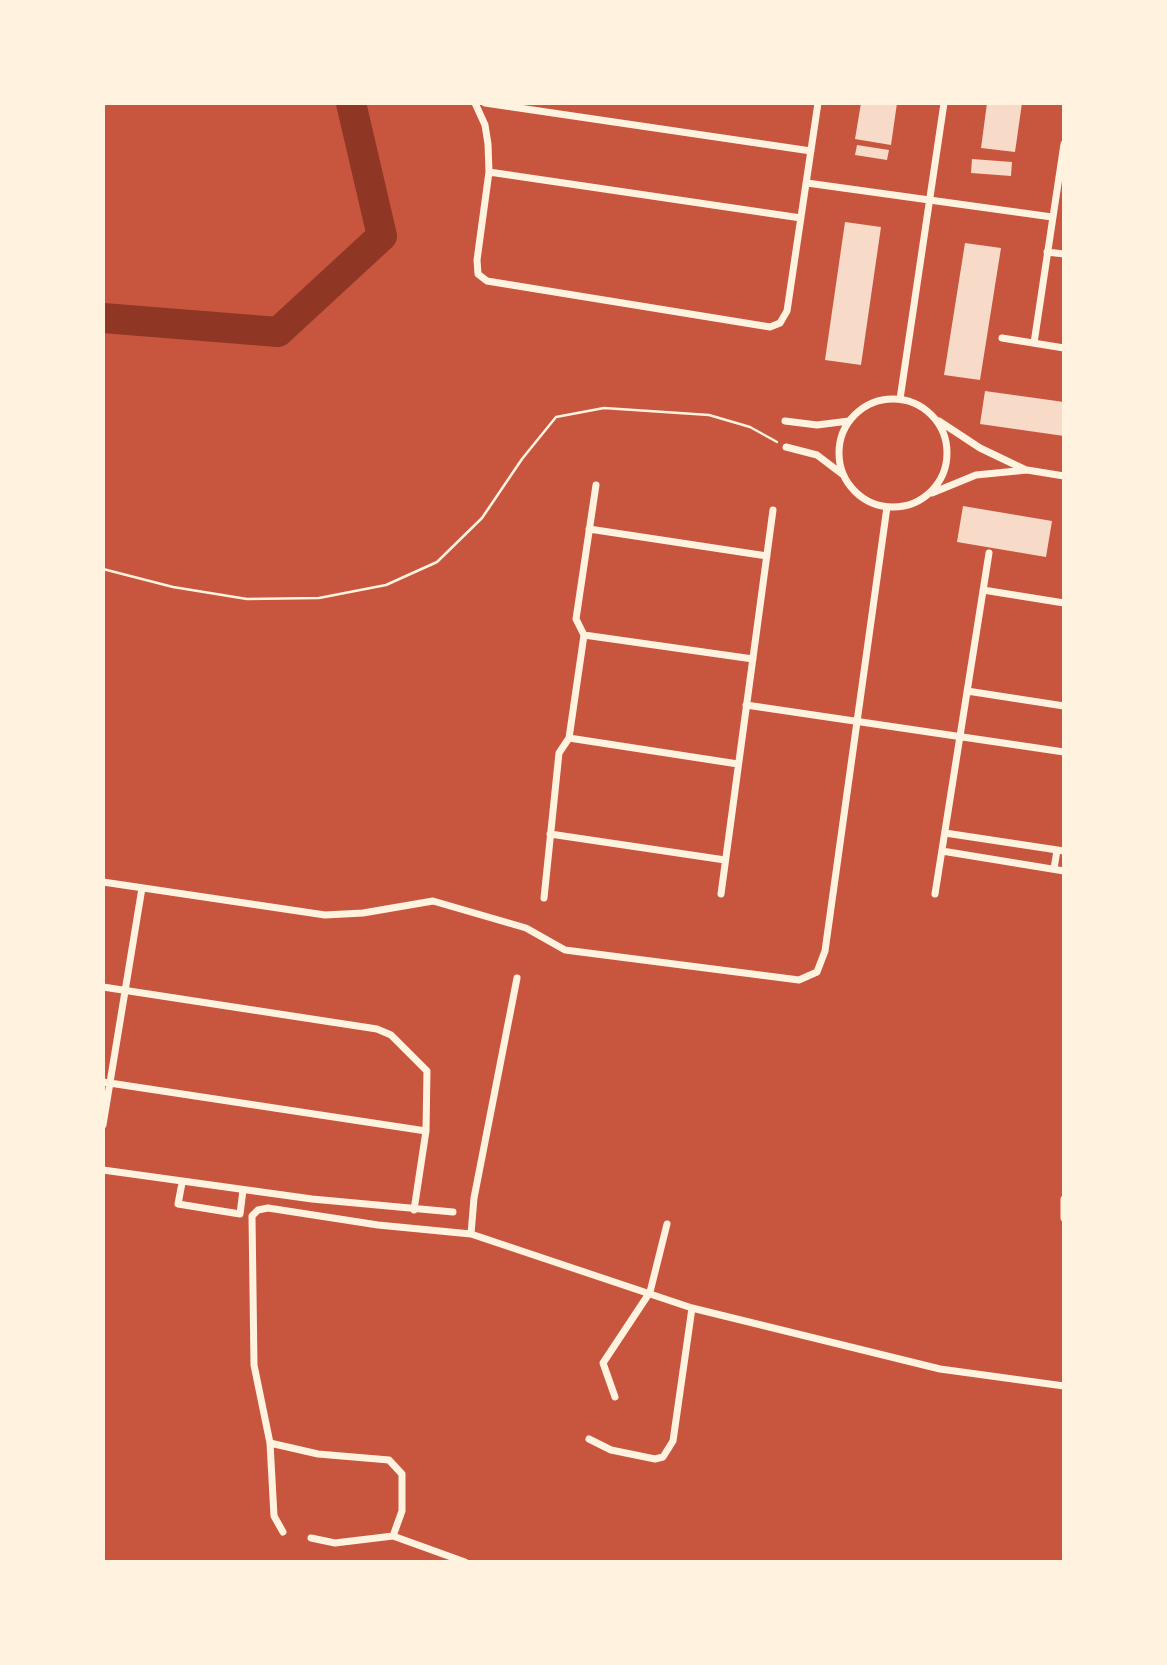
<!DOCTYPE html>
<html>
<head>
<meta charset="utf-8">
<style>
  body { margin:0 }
  #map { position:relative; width:1167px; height:1665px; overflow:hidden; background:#c8553d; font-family:"Alegreya Sans",sans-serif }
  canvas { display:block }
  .frame { position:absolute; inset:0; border:105px solid #fff3e0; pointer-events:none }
</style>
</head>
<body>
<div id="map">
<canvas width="1167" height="1665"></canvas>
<div class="frame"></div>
</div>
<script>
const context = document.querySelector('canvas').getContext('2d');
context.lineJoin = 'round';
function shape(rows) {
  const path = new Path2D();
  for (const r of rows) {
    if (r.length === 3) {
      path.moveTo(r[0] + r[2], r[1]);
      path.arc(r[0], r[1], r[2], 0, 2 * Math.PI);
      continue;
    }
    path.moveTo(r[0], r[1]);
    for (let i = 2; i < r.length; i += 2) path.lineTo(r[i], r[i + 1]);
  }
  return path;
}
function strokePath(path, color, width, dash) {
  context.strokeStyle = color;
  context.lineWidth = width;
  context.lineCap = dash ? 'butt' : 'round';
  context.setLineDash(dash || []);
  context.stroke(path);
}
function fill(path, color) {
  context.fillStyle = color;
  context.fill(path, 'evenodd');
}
const river = shape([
  [103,318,278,332,382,236,351,103]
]);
const building = shape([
  [861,103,897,103,891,145,855,139],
  [987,103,1022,103,1015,152,981,148],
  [857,145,889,150,887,160,855,155],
  [972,159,1012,162,1011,176,971,173],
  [845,222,881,227,861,365,825,360],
  [965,243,1001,248,980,380,944,375],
  [985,391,1064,402,1064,436,980,424],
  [963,506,1052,521,1046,557,957,542]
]);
const path = shape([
  [103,569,173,587,247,599,319,598,386,585,437,562,482,518,522,459,556,417,604,408,709,415,750,427,777,442]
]);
const minor = shape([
  [475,103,485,125,488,144,489,172,477,260,478,274,487,281,770,327,780,323,787,311,818,103],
  [485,103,811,151],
  [489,172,801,218],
  [807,183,1052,217],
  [1047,252,1064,254],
  [1002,338,1064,348],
  [1034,343,1064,144],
  [900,399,944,103],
  [893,453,54],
  [785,421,817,425,849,421],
  [939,421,980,448,1026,470],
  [786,447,817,455,842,474],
  [932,493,976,475,1027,470,1064,476],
  [589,529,767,556],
  [983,590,1064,603],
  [584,635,753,659],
  [967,691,1064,706],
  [746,705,1064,752],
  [569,738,738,764],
  [945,833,1064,851],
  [550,834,725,860],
  [942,851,1064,871],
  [1054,869,1057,850],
  [103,882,325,915,363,913,433,901,526,928,565,950,799,980,817,972,825,951,887,507],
  [721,894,773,510],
  [935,894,989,553],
  [544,898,559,753,569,738,584,635,576,619,596,485],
  [103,987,377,1029,391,1035,427,1071,426,1131,414,1210],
  [103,1082,426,1131],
  [103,1125,142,888],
  [103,1170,312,1199,453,1212],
  [182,1183,178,1204,240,1214,243,1190],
  [1064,1199,1064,1218],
  [471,1234,474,1198,517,978],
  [615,1397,603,1363,650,1292,667,1224],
  [589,1439,611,1450,655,1459,663,1457,673,1441,692,1308],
  [270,1443,318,1454,389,1460,402,1474,402,1511,393,1536],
  [283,1532,274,1516,270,1443,254,1365,252,1216,258,1210,268,1208,378,1225,471,1234,692,1308,940,1369,1064,1386],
  [311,1538,335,1543,393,1536,465,1562]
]);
strokePath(river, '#8f3625', 30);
fill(building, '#f7dbc8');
strokePath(path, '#fff3e0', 2.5);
strokePath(minor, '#fff3e0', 7);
</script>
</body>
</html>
